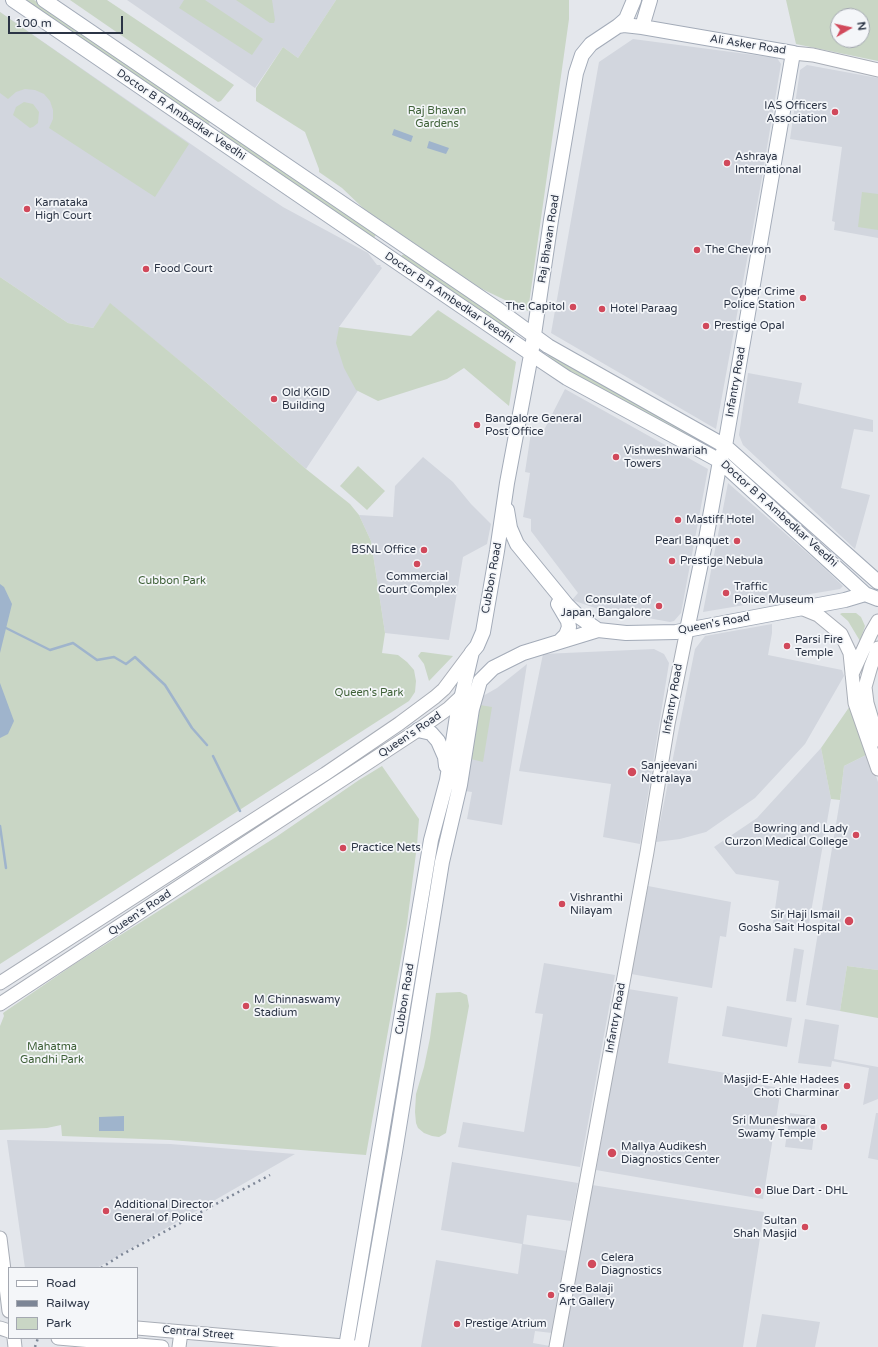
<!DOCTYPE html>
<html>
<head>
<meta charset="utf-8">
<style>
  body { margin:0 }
  #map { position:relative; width:878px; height:1347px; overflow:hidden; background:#e4e7ec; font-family:"Varela Round",sans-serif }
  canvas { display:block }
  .legend { position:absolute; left:8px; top:1267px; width:130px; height:72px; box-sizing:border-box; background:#f4f6f9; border:1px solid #a4a8b1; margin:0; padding:5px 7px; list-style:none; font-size:12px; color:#2b3445 }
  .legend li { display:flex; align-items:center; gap:8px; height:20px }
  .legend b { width:20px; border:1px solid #a4a8b1 }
  .north { position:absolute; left:830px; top:8px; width:40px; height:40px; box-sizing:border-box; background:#f4f6f9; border:1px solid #a4a8b1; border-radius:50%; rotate:81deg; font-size:11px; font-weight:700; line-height:16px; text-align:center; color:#2b3445 }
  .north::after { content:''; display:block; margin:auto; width:14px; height:18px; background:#d1495b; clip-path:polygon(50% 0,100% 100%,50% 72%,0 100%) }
  .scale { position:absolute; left:8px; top:16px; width:115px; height:18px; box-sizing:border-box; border:2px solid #2b3445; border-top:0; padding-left:5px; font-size:12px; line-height:14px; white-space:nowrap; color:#2b3445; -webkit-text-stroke:3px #f4f6f9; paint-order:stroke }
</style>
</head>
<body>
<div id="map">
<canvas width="878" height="1347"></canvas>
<ul class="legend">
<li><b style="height:5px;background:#fff"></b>Road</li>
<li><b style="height:5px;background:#7d8696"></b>Railway</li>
<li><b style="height:11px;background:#c9d6c5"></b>Park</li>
</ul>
<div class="north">N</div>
<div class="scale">100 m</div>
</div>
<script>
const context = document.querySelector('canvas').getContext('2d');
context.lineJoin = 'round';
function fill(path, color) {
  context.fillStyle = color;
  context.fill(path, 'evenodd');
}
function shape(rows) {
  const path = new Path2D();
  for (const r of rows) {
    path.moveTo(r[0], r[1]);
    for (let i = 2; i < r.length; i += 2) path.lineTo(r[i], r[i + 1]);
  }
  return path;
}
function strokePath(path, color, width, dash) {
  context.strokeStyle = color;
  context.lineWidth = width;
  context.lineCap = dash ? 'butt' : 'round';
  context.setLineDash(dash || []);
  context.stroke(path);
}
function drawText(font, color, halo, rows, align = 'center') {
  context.font = font + ' "Varela Round",sans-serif';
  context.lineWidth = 3.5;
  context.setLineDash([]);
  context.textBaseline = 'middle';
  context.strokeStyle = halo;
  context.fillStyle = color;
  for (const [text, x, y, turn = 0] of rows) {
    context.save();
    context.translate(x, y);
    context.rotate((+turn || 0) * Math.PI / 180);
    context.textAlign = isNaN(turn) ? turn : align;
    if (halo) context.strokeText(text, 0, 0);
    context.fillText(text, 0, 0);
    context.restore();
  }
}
const built = shape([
  [127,0,336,0,298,58,283,47,255,88],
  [0,12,253,187,283,207,368,253,377,265,381,265,380,266,382,268,339,327,354,376,361,386,306,469,208,384,110,304,93,328,68,323,0,277],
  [633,39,777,58,781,64,760,189,716,429,551,333,599,62],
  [807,65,878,78,878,238,834,230,835,222,832,221,842,147,790,139,800,70],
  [748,373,802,383,798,403,873,420,873,432,854,429,841,488,870,495,855,549,743,445,739,435],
  [565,389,708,469,681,613,674,621,670,622,598,609,572,600,578,593,531,531,531,519,523,517,530,473,525,472,532,426,543,432],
  [423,457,453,482,471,504,491,524,487,544,463,557,449,640,385,633,371,541,359,515,393,517,395,486],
  [728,483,821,565,843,586,840,589,703,612],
  [772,624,772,633,768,655,842,670,844,676,805,744,755,798,706,832,680,839,656,842,695,649,705,636],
  [654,649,664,654,669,663,640,844,603,837,611,784,519,771,543,654],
  [527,664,502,825,467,819,472,792,465,791,480,705,483,696,497,688],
  [821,748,831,799,808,929,773,923,779,881,736,874,714,847,757,818],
  [868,754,878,782,878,970,847,966,840,1011,806,1005,840,800,844,766],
  [648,886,731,902,726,937,720,936,712,988,631,974],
  [794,948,804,950,796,1002,786,1001],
  [544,963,615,975,580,1167,458,1147,463,1122,524,1132,543,1014,535,1013],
  [628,989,678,997,668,1063,731,1074,730,1080,781,1088,763,1199,596,1170],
  [727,1006,792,1018,787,1047,722,1036],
  [805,1019,839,1025,834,1059,878,1067,878,1099,863,1105,869,1068,832,1061,831,1067,798,1063],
  [790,1113,816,1117,812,1150,785,1147],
  [876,1113,878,1113,878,1160,868,1158],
  [7,1140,170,1144,295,1154,97,1268,25,1268],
  [452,1162,578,1183,571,1221,527,1215,523,1244,566,1251,552,1333,535,1331,533,1343,550,1346,550,1347,421,1347,436,1260,518,1274,522,1244,441,1230],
  [592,1185,764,1212,743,1347,562,1347],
  [762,1314,820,1322,815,1347,756,1347]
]);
const green = shape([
  [22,0,34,0,208,118,210,121,209,124,208,125],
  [70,0,107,0,234,85,221,101,218,102],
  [184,0,205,0,263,39,252,55,179,8],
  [236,0,272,0,275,20,274,23,270,23],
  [336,0,569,0,569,19,528,311,480,288,364,209,342,188,319,172,319,169,305,132,256,101,256,88,283,47,298,58],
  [786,0,878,0,878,61,796,44],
  [838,16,862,16,862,40,838,40],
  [0,12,189,144,155,197,49,128,53,119,53,110,50,101,44,94,35,90,25,89,16,92,8,99,0,93],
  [24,102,33,104,39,112,38,123,33,127,30,128,13,115,16,107],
  [221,130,224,130,376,234,374,238,373,239,220,135],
  [862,192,878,194,878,230,858,227],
  [405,254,513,328,514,333,513,334,401,257,402,255],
  [0,277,68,323,93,328,110,303,208,384,306,469,350,504,359,515,371,541,385,633,382,653,398,655,407,662,414,670,416,681,415,692,409,701,0,964],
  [438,310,516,362,509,406,464,368,447,379,378,401,356,390,344,368,336,343,339,327,411,336],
  [551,354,713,443,711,450,547,360,546,356],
  [358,466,385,491,367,510,340,486],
  [842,613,856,613,861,617,865,626,860,641,848,621,840,614],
  [421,652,423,652,453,656,429,681,424,664,418,656],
  [480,705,492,707,483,762,471,759],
  [850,706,868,754,844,766,840,800,831,799,821,748],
  [465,716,371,1262,356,1337,356,1332,435,851],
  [382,766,419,819,417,845,407,924,366,1155,170,1140,62,1136,61,1125,47,1128,0,1130,0,1026,4,1016,3,1013,76,963,276,837,359,780],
  [847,966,878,970,878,1018,840,1011],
  [460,992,467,995,469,1006,446,1133,439,1137,432,1136,424,1133,418,1128,416,1123,415,1112,416,1094,424,1067,430,1038,436,993]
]);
const water = shape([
  [394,129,413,136,411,142,392,135],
  [429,141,449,148,446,154,427,148],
  [0,584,4,587,12,604,0,653],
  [0,683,14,721,8,734,0,738],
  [124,1116,124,1131,99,1131,99,1117]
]);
const stream = shape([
  [6,628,50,650,73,643,97,660,114,657,126,664,135,657,165,685,192,728,207,745],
  [213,756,240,811],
  [0,826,6,868]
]);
const secondary = shape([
  [793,53,813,55,878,70],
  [801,608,818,615,841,634,850,653,855,703,878,769],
  [878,648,871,666,865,687,867,703,878,740],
  [852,674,871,633,878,621],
  [0,983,325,774,400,723,435,697,444,689,471,653],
  [0,1004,418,730,449,708,465,693],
  [0,1238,9,1311],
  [0,1328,9,1331],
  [137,1328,355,1347],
  [14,1338,15,1347],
  [58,1338,162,1347],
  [179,1347,181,1332],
  [556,1347,647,852,668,724,687,630]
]);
const primary = shape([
  [13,0,543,362,567,378,720,461,865,594,878,599],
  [44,0,496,308,548,346,725,446,878,582],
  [618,26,624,25,642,27,793,53,725,446,720,461,706,539,687,630],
  [642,27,650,0],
  [507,510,510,528,517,544,567,605,578,616,598,630],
  [558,604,568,621,569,627,566,635,560,641],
  [418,730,431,733,438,741,445,757,446,766],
  [346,1347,431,840,447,780,457,716,472,652,477,646,483,632,497,551,507,483,531,355,551,220,576,73,582,55,591,44,618,26,626,19,634,0],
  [361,1347,395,1152,442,862,460,785,472,709,480,681,493,668,523,653,598,630,626,633,676,632,845,600,865,594]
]);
const rail = shape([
  [101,1268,121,1255,270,1175],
  [35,1347,38,1338]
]);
const markers = [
  [835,112,4,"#d1495b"],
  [727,163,4,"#d1495b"],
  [27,209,4,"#d1495b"],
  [697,250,4,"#d1495b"],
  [146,269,4,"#d1495b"],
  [803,298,4,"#d1495b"],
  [573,307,4,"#d1495b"],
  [602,309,4,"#d1495b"],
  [706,326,4,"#d1495b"],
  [274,399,4,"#d1495b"],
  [477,425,4,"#d1495b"],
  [616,457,4,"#d1495b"],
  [678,520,4,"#d1495b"],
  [737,541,4,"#d1495b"],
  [424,550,4,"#d1495b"],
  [672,561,4,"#d1495b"],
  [417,564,4,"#d1495b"],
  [726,593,4,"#d1495b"],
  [659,606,4,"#d1495b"],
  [787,646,4,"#d1495b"],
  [632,772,5,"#d1495b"],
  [856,835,4,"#d1495b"],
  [343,848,4,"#d1495b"],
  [562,904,4,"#d1495b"],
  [849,921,5,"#d1495b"],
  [246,1006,4,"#d1495b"],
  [847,1086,4,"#d1495b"],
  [824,1127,4,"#d1495b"],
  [612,1153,5,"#d1495b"],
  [758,1191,4,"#d1495b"],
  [106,1211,4,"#d1495b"],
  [805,1227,4,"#d1495b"],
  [592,1264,5,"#d1495b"],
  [551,1295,4,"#d1495b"],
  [457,1324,4,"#d1495b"]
];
const streetNames = [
  ["Ali Asker Road",748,45,9],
  ["Doctor B R Ambedkar Veedhi",181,115,34],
  ["Raj Bhavan Road",549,239,-81],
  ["Doctor B R Ambedkar Veedhi",449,298,34],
  ["Infantry Road",736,382,-80],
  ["Doctor B R Ambedkar Veedhi",779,514,42],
  ["Cubbon Road",492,578,-80],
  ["Queen's Road",714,624,-11],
  ["Infantry Road",673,699,-80],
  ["Queen's Road",410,735,-34],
  ["Queen's Road",140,913,-34],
  ["Cubbon Road",405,999,-81],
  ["Infantry Road",616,1018,-80],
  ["Central Street",198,1333,5]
];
const poiNames = [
  ["IAS Officers",827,106,"right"],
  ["Association",827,119,"right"],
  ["Ashraya",735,157],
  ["International",735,170],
  ["Karnataka",35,203],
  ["High Court",35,216],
  ["The Chevron",705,250],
  ["Food Court",154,269],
  ["Cyber Crime",795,292,"right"],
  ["Police Station",795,305,"right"],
  ["The Capitol",565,307,"right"],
  ["Hotel Paraag",610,309],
  ["Prestige Opal",714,326],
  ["Old KGID",282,393],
  ["Building",282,406],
  ["Bangalore General",485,419],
  ["Post Office",485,432],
  ["Vishweshwariah",624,451],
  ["Towers",624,464],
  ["Mastiff Hotel",686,520],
  ["Pearl Banquet",729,541,"right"],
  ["BSNL Office",416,550,"right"],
  ["Prestige Nebula",680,561],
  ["Commercial",417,577,"center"],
  ["Court Complex",417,590,"center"],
  ["Traffic",734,587],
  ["Police Museum",734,600],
  ["Consulate of",651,600,"right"],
  ["Japan, Bangalore",651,613,"right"],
  ["Parsi Fire",795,640],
  ["Temple",795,653],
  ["Sanjeevani",641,766],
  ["Netralaya",641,779],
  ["Bowring and Lady",848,829,"right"],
  ["Curzon Medical College",848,842,"right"],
  ["Practice Nets",351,848],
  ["Vishranthi",570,898],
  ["Nilayam",570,911],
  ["Sir Haji Ismail",840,915,"right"],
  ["Gosha Sait Hospital",840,928,"right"],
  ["M Chinnaswamy",254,1000],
  ["Stadium",254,1013],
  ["Masjid-E-Ahle Hadees",839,1080,"right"],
  ["Choti Charminar",839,1093,"right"],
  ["Sri Muneshwara",816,1121,"right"],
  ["Swamy Temple",816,1134,"right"],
  ["Mallya Audikesh",621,1147],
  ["Diagnostics Center",621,1160],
  ["Blue Dart - DHL",766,1191],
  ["Additional Director",114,1205],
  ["General of Police",114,1218],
  ["Sultan",797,1221,"right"],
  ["Shah Masjid",797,1234,"right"],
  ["Celera",601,1258],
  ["Diagnostics",601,1271],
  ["Sree Balaji",559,1289],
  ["Art Gallery",559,1302],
  ["Prestige Atrium",465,1324]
];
const parkNames = [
  ["Raj Bhavan",437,111],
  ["Gardens",437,124],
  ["Cubbon Park",172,581],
  ["Queen's Park",369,693],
  ["Mahatma",52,1047],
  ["Gandhi Park",52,1060]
];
fill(built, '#d2d6de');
fill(green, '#c9d6c5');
fill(water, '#9fb4cc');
strokePath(stream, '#9fb4cc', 2.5);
strokePath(secondary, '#a9aeb7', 15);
strokePath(primary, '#a3abb8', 16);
strokePath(secondary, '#fff', 13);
strokePath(primary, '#fff', 14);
strokePath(rail, '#7d8696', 2.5, [2, 4]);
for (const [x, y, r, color] of markers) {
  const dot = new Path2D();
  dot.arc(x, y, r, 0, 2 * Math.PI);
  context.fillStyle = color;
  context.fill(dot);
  strokePath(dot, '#f4f6f9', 1.5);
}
drawText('11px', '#2b3445', '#f4f6f9', streetNames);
drawText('11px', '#2b3445', '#f4f6f9', poiNames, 'left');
drawText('11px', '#3f6138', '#f4f6f9', parkNames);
</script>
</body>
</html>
